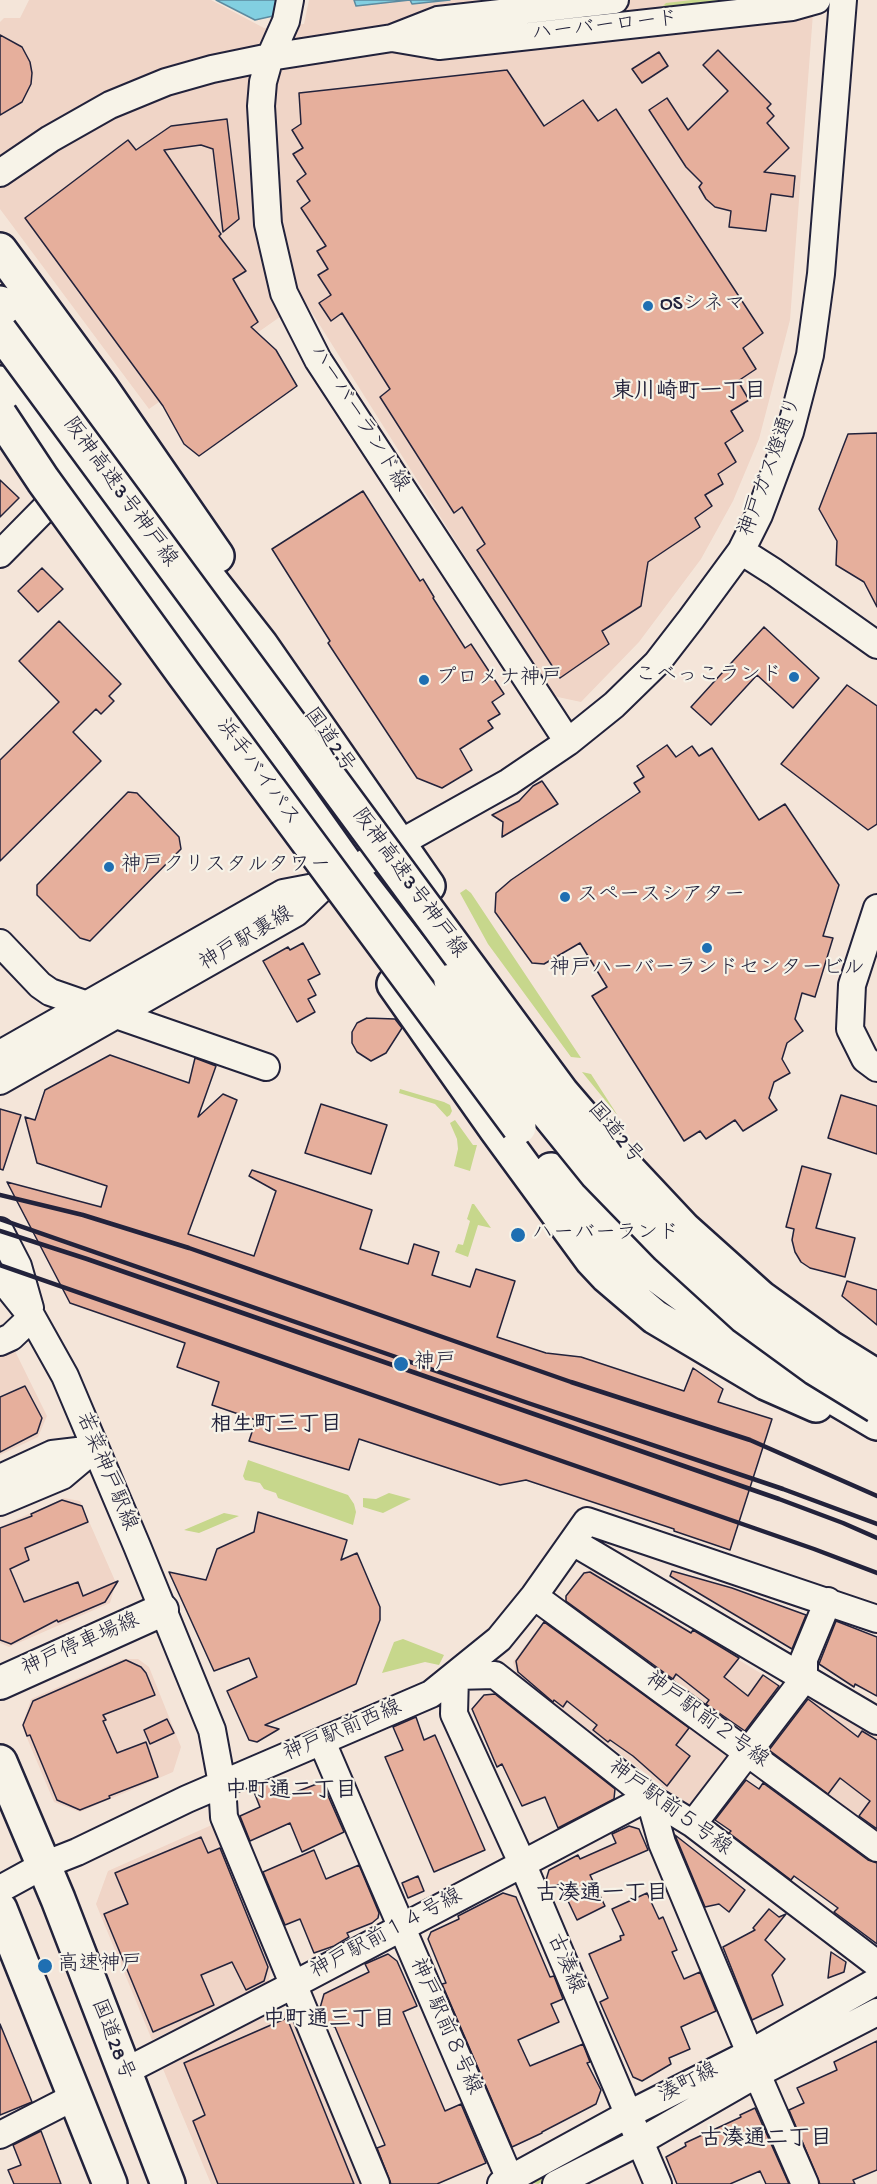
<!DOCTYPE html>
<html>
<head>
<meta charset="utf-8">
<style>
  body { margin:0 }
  canvas { display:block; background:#f4e5d9 }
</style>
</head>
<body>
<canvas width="877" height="2184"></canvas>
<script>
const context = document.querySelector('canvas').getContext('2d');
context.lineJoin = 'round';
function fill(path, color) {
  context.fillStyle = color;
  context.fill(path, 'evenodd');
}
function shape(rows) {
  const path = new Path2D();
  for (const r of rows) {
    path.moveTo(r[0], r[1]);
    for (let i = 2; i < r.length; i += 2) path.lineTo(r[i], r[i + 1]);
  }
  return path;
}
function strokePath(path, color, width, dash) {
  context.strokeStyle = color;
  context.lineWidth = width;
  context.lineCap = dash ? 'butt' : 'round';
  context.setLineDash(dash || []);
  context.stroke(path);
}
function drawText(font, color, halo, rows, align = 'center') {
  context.font = font + ' "Gochi Hand","Klee One",sans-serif';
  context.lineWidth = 4.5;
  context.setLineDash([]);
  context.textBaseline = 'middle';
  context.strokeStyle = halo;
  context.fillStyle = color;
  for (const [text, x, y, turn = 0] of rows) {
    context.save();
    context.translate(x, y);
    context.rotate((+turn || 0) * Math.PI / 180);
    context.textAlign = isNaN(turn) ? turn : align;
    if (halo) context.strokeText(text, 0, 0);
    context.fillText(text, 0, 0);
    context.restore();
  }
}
const built = shape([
  [29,0,211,0,264,28,304,24,309,0,814,0,790,320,759,439,733,501,701,559,639,642,581,702,553,696,304,300,149,409,0,209,0,22,4,18,20,18],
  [13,1347,47,1416,38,1437,0,1455,0,1353],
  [64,1498,80,1501,116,1583,110,1603,9,1647,0,1643,0,1527],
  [591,1570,785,1688,751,1735,741,1734,566,1607,565,1597,583,1572],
  [548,1615,730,1748,731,1760,697,1803,687,1805,516,1674,513,1662],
  [123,1659,138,1659,149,1667,181,1747,173,1772,80,1812,54,1802,22,1726,31,1699],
  [804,1690,877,1736,877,1837,765,1753,764,1743],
  [214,1824,272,1966,268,1983,152,2040,96,1904,108,1871],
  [276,2009,291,2014,360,2184,211,2184,163,2069]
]);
const green = shape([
  [692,0,756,0,666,10,662,7,666,3],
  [466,889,471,893,581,1058,571,1057,488,944,460,893],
  [417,1035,456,1088,449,1094,410,1040],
  [582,1072,591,1074,618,1116],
  [400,1089,444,1102,450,1105,452,1111,450,1115,447,1117,435,1104,399,1093],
  [455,1120,473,1145,477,1145,470,1171,454,1166,458,1149,457,1139,450,1123],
  [472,1204,474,1204,491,1228,478,1225,468,1257,455,1252,458,1244,463,1245,470,1221,467,1219],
  [248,1460,348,1495,354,1504,356,1512,353,1525,278,1498,276,1493,264,1489,260,1483,245,1480,243,1476],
  [389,1493,411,1499,383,1513,363,1507,363,1498,376,1499],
  [224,1513,239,1516,199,1533,184,1530],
  [403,1639,444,1655,439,1665,425,1662,382,1673,394,1642],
  [599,2144,604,2145,603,2149,538,2184,533,2183,534,2179]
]);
const water = shape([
  [216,0,277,0,273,16,255,20,216,0],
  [354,0,450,0,412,4,410,0,356,6,354,0]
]);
const building = shape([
  [0,35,22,47,30,62,32,73,31,84,22,102,0,115,0,35],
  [718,50,771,104,767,108,774,116,767,123,789,148,764,172,795,176,793,197,771,194,766,231,729,227,731,211,715,207,706,199,699,187,702,183,686,167,649,110,667,98,688,130,728,91,703,65,718,50],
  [659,52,668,66,642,83,632,69,659,52],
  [507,70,544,126,583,100,598,121,616,109,763,333,743,348,756,369,738,381,749,400,731,411,743,431,725,443,736,462,718,474,723,484,705,495,712,506,695,518,700,527,648,562,641,606,602,631,609,644,560,678,477,550,485,544,462,507,454,513,380,397,390,389,342,313,331,321,319,303,331,295,318,275,328,269,317,251,326,246,301,208,310,201,297,181,306,174,293,154,303,148,292,130,301,124,299,93,507,70],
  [227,119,239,219,223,232,213,149,201,145,164,150,221,234,219,236,246,271,233,279,258,322,251,327,276,350,297,386,199,456,184,444,163,406,25,218,128,140,136,150,171,126,227,119],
  [877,433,877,607,864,582,836,565,837,541,819,509,848,434,877,433],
  [0,480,19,498,0,517,0,480],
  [363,491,420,581,423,579,434,597,433,598,465,648,471,644,504,694,492,702,500,714,488,721,493,728,460,749,472,770,442,788,417,778,328,643,330,641,272,549,363,491],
  [42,568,63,589,38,612,18,591,42,568],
  [59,621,121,684,109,696,114,701,101,714,96,709,73,732,101,761,0,861,0,760,59,702,19,661,59,621],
  [764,627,819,678,793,708,757,675,711,725,691,707,764,627],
  [847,685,877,706,877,824,868,830,781,764,847,685],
  [667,745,676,757,692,746,699,756,712,748,759,820,785,804,839,885,823,936,833,938,815,997,802,993,795,1019,803,1031,787,1043,782,1059,790,1073,774,1082,769,1098,777,1110,743,1131,735,1120,706,1139,700,1131,684,1141,592,996,607,987,580,943,544,964,532,963,495,912,496,893,511,880,640,792,634,783,644,777,637,766,667,745],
  [542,781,558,804,502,837,503,822,492,815,519,801,533,786,542,781],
  [128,792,137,793,179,837,181,849,90,941,80,938,37,895,37,885,128,792],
  [303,943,320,974,308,980,316,995,308,999,315,1012,297,1022,263,961,288,947,290,950,303,943],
  [367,1018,395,1019,402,1028,386,1053,371,1061,357,1052,352,1043,352,1032,357,1023,367,1018],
  [110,1055,189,1083,195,1058,216,1066,198,1117,223,1094,237,1100,188,1234,254,1256,276,1191,249,1176,252,1170,372,1210,360,1249,408,1264,414,1244,439,1252,432,1275,470,1287,476,1269,515,1281,497,1337,546,1353,581,1357,684,1391,693,1368,723,1389,718,1402,772,1419,730,1550,674,1531,674,1529,526,1480,500,1485,359,1439,349,1470,249,1441,256,1420,212,1405,219,1382,177,1367,185,1343,70,1303,7,1182,101,1207,107,1186,37,1163,25,1117,35,1120,45,1090,110,1055],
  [841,1095,877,1106,877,1154,828,1138,841,1095],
  [321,1104,387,1125,371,1174,305,1153,321,1104],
  [0,1109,21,1115,3,1170,0,1169,0,1109],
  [802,1166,831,1174,816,1228,855,1238,845,1277,810,1268,801,1262,795,1252,792,1240,794,1229,786,1227,802,1166],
  [847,1281,877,1290,877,1325,842,1296,847,1281],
  [25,1386,42,1418,37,1433,0,1452,0,1397,25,1386],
  [62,1500,82,1506,88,1522,25,1548,29,1560,10,1569,24,1602,78,1582,83,1596,118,1581,105,1602,58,1622,57,1620,11,1644,0,1640,0,1528,32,1516,31,1514,62,1500],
  [258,1512,347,1540,341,1560,357,1553,380,1607,380,1620,356,1684,265,1725,279,1729,257,1742,249,1740,227,1691,257,1677,249,1658,214,1671,169,1572,206,1580,217,1549,254,1532,258,1512],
  [672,1571,732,1588,806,1615,792,1649,670,1576,672,1571],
  [590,1572,691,1633,693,1630,739,1658,724,1677,748,1696,763,1675,779,1686,745,1731,706,1704,709,1700,676,1674,673,1679,566,1601,566,1596,584,1573,590,1572],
  [836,1621,877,1637,877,1696,855,1684,854,1687,819,1664,836,1621],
  [544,1622,689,1728,676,1745,690,1756,667,1786,633,1756,610,1740,608,1742,593,1730,597,1725,567,1701,563,1707,554,1700,553,1702,518,1672,516,1661,544,1622],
  [126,1660,141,1667,146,1673,155,1695,103,1715,106,1720,103,1721,117,1753,146,1742,158,1777,109,1796,110,1798,80,1810,57,1800,30,1735,27,1736,23,1725,33,1701,126,1660],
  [495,1694,615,1789,614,1799,558,1828,545,1797,522,1806,502,1764,497,1767,472,1709,484,1695,495,1694],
  [808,1699,858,1737,862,1731,877,1740,877,1829,859,1816,870,1801,840,1778,828,1794,769,1750,808,1699],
  [416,1717,424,1740,435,1735,485,1850,434,1872,385,1757,403,1750,393,1727,416,1717],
  [167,1719,174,1733,150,1744,144,1730,167,1719],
  [271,1779,280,1798,322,1782,344,1832,302,1852,290,1823,250,1841,240,1816,260,1807,252,1787,271,1779],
  [746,1780,759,1789,763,1783,868,1860,877,1863,877,1944,834,1912,838,1908,794,1876,791,1880,729,1833,731,1831,715,1820,746,1780],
  [629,1826,639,1829,648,1850,590,1875,605,1906,577,1920,560,1884,549,1888,546,1880,549,1870,578,1855,580,1859,616,1843,612,1834,629,1826],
  [675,1835,745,1890,729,1912,719,1904,705,1907,675,1835],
  [201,1837,208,1853,220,1848,268,1967,264,1981,246,1990,232,1962,201,1975,214,2005,153,2032,104,1914,128,1904,115,1873,201,1837],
  [314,1850,326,1879,359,1865,379,1913,378,1918,372,1923,347,1933,349,1937,334,1946,314,1953,300,1919,285,1925,263,1872,314,1850],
  [418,1876,424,1891,408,1898,402,1883,418,1876],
  [503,1893,516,1897,550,1977,554,1976,563,1999,551,2004,559,2022,518,2040,530,2066,583,2044,590,2062,587,2063,601,2090,596,2104,542,2132,542,2133,512,2147,442,1984,446,1983,428,1939,431,1932,459,1919,458,1916,503,1893],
  [647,1893,659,1919,663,1917,677,1950,672,1952,684,1979,700,1972,716,2011,681,2027,690,2049,669,2058,671,2064,642,2081,633,2077,600,2002,608,1998,589,1954,621,1940,620,1936,624,1935,612,1909,647,1893],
  [769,1909,779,1917,786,1914,765,1940,785,1959,772,1975,783,2005,752,2020,723,1947,755,1930,753,1928,769,1909],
  [831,1952,846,1962,844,1972,828,1978,831,1952],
  [388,1954,397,1961,417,2006,403,2012,445,2111,461,2104,486,2163,437,2184,391,2184,377,2148,385,2145,335,2027,326,2024,320,2008,324,1994,369,1972,365,1964,388,1954],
  [287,2018,354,2184,218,2184,193,2121,205,2115,184,2063,287,2018],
  [0,2024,32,2102,0,2115,0,2024],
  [877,2041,877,2170,853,2180,855,2184,820,2184,789,2110,804,2103,797,2088,837,2070,834,2062,877,2041],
  [755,2108,789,2184,766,2184,760,2171,730,2184,677,2184,666,2157,686,2146,685,2143,741,2117,740,2115,755,2108],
  [41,2131,61,2184,14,2184,8,2170,21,2165,13,2145,41,2131]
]);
const minor = shape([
  [290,0,286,21,270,57,263,82,261,106,268,224,284,293,318,360,568,742],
  [392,38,439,46,792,7,817,0],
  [0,173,50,139,110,105,166,82,212,69,270,57,392,38,438,20,615,0],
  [741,551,774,572,877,645],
  [0,554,67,486],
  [877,908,852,985,850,1029,865,1059,877,1068],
  [0,943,40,985,50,992,266,1067],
  [0,1054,283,893,325,885],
  [0,1081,296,913,325,885,509,782,568,742,614,705,657,663,691,619,741,551,759,515,790,432,810,355,821,274,843,0],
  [0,1231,18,1266,30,1308],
  [0,1277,32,1317,65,1376,137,1546,212,1730,222,1784,224,1817,376,2184],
  [0,1342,11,1337,32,1317],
  [0,1478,52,1454,94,1449],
  [0,1502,62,1476,94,1449],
  [573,1542,877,1721],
  [534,1596,877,1848],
  [455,1676,454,1714,523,1865,658,2184],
  [455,1676,495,1675,649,1797,693,1824,877,1964],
  [322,1742,512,2184],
  [693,1824,804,1679,804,1659,828,1601],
  [0,1889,44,1865,77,1852,187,1799,431,1694,499,1639,534,1596,587,1521,877,1619],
  [124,2072,293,1985,649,1797,662,1843,750,2053],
  [757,2074,805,2184],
  [0,2135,76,2096],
  [501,2184,627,2115,750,2053,877,1981],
  [556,2184,639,2142,757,2074,877,2012]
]);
const major = shape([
  [0,1683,162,1610]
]);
const highway = shape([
  [0,250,102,389,217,556],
  [0,303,117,461,261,645,428,886],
  [0,383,73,480,351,871,463,1015],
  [394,984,496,1129,592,1260,607,1276,655,1317,766,1383,816,1405],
  [551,1170,598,1224,632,1257,717,1320],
  [703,1300,743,1338,806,1381,877,1423],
  [0,1762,58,1899,168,2184],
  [0,1909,110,2184]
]);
const rail = shape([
  [0,1195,83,1215,189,1248,571,1382,750,1440,877,1496],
  [0,1219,528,1403,783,1489,877,1524],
  [0,1231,87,1259,779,1499,843,1523,877,1538],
  [0,1265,814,1549,877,1573]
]);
const highwayBridge = shape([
  [0,331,562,1093,623,1164,684,1229,761,1298,829,1347,877,1377],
  [0,415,43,480,183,673,519,1127],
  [451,981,542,1106,597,1174,667,1246,745,1317,815,1368,877,1406]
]);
const markers = [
  [648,306,6,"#1f6fb2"],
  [794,677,6,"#1f6fb2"],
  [424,680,6,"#1f6fb2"],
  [109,867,6,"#1f6fb2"],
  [565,897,6,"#1f6fb2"],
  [707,948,6,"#1f6fb2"],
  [518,1235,8,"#1f6fb2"],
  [401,1364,8,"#1f6fb2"],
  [45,1966,8,"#1f6fb2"]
];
const streetNames = [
  ["ハーバーロード",605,28,-6],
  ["ハーバーランド線",358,419,58],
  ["神戸ガス燈通り",772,467,-70],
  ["阪神高速3号神戸線",119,493,54],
  ["国道2号",328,741,55],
  ["浜手バイパス",257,773,54],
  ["阪神高速3号神戸線",408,884,54],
  ["神戸駅裏線",247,940,-31],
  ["国道2号",614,1134,50],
  ["若菜神戸駅線",105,1472,67],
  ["神戸停車場線",81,1646,-24],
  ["神戸駅前２号線",706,1721,36],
  ["神戸駅前西線",343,1732,-23],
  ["神戸駅前５号線",669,1809,36],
  ["神戸駅前１４号線",387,1935,-28],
  ["古湊線",564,1964,67],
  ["神戸駅前８号線",444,2027,66],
  ["国道28号",111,2040,69],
  ["湊町線",689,2084,-27]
];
const poiNames = [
  ["OSシネマ",660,306],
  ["こべっこランド",782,677,"right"],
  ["プロメナ神戸",436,680],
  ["神戸クリスタルタワー",121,867],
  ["スペースシアター",577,897],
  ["神戸ハーバーランドセンタービル",707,970,"center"],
  ["ハーバーランド",532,1235],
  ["神戸",414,1364],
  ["高速神戸",58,1966]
];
const neighbourhoodNames = [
  ["東川崎町一丁目",689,394],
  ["相生町三丁目",276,1427],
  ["中町通二丁目",291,1793],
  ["古湊通一丁目",602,1896],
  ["中町通三丁目",329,2022],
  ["古湊通二丁目",766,2141]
];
fill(built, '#f0d5c7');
fill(green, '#c7d78c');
fill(water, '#82cfe1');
strokePath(water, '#5c8a9f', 1.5);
fill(building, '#e6af9c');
strokePath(building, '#22223b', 1.5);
strokePath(minor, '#22223b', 30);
strokePath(major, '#22223b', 36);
strokePath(highway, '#22223b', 38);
strokePath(minor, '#f7f3e8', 26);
strokePath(major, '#f7f3e8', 32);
strokePath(highway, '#f7f3e8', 33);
strokePath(rail, '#22223b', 4.5);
strokePath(highwayBridge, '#22223b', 38, []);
strokePath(highwayBridge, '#f7f3e8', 33);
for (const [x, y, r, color] of markers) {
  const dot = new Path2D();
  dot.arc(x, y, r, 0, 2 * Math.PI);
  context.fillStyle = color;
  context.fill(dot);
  strokePath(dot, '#f7f3e8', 2);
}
drawText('21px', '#22223b', '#f7f3e8', streetNames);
drawText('21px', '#22223b', '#f7f3e8', poiNames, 'left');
drawText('bold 22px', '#22223b', '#f7f3e8', neighbourhoodNames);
</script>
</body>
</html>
